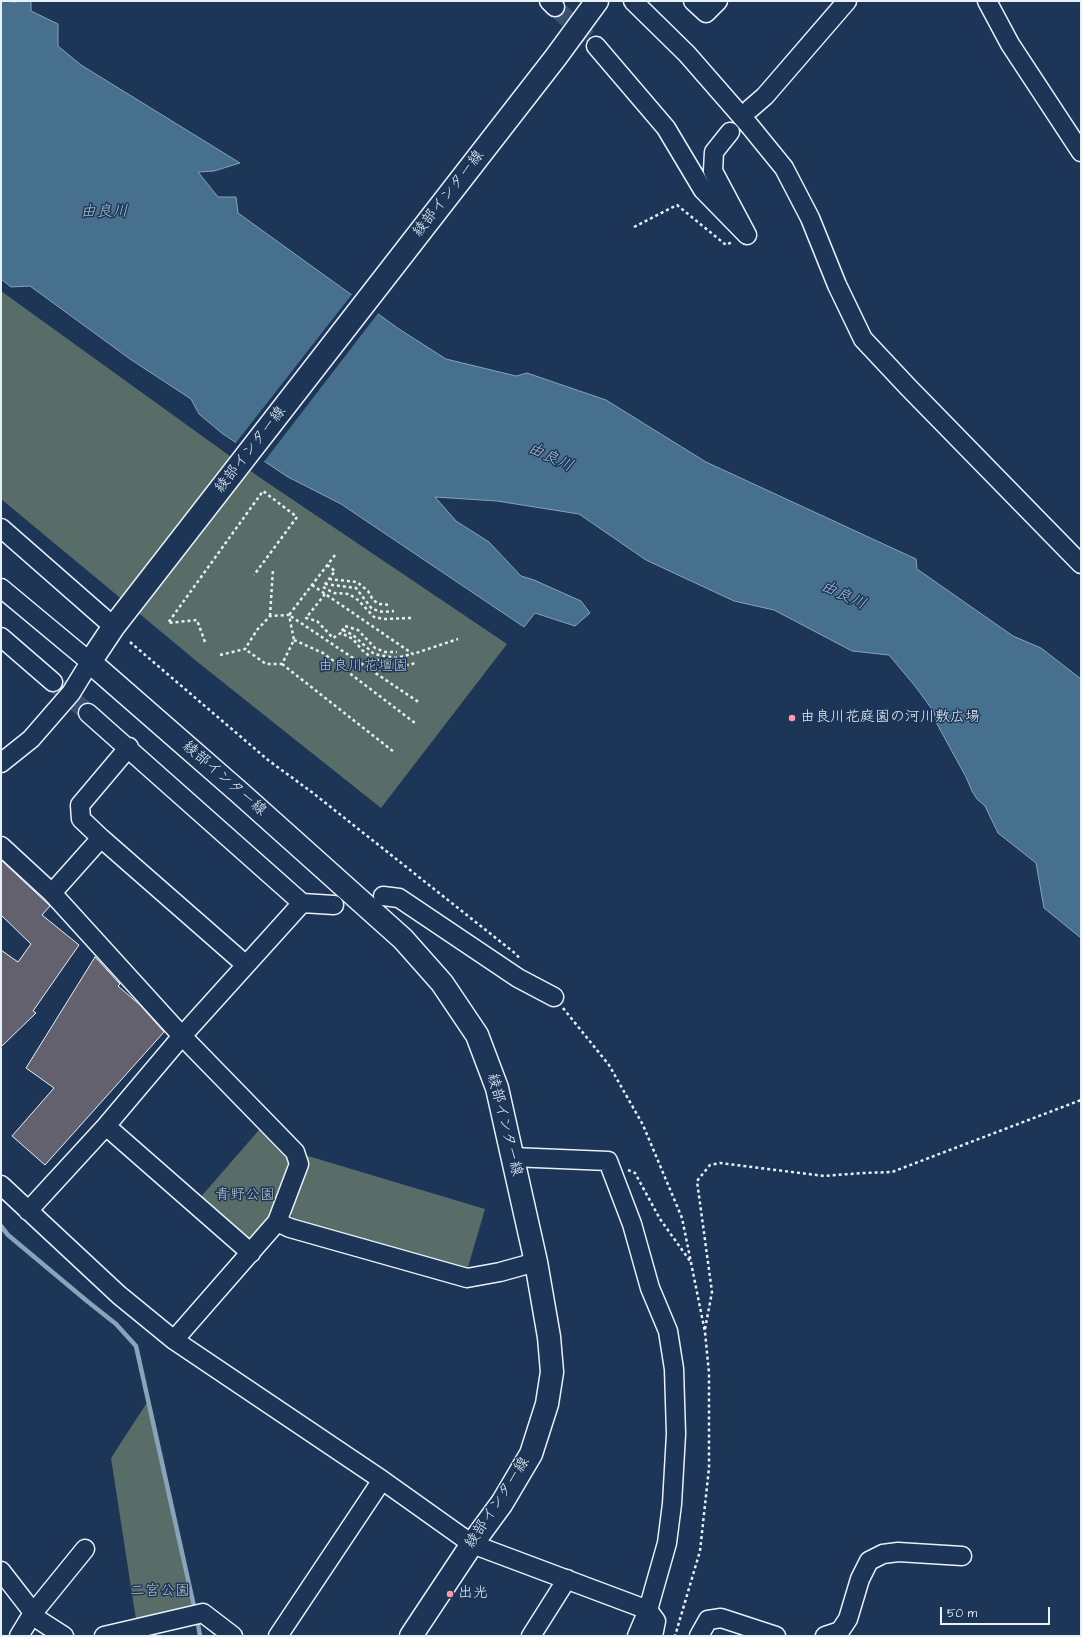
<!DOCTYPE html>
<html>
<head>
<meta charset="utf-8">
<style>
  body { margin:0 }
  #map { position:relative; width:1082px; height:1637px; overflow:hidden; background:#1d3557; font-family:"Architects Daughter",sans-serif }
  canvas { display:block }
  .frame { position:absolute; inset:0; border:2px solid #e8f1f8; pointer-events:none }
  .scale { position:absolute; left:940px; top:1607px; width:110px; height:18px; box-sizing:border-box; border:2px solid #e8f1f8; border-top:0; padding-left:5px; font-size:12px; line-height:14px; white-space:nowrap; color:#e8f1f8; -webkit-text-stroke:3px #1d3557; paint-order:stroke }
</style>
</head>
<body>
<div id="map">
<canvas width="1082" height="1637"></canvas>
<div class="frame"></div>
<div class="scale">50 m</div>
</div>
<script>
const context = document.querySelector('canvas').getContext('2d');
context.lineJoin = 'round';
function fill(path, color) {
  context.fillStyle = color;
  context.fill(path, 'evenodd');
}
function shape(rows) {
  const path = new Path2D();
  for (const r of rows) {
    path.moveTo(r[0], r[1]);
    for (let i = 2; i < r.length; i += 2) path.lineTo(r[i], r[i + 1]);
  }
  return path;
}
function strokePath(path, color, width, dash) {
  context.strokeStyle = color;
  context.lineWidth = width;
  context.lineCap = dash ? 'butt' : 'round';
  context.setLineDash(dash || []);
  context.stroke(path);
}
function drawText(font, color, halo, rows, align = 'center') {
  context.font = font + ' "Architects Daughter","Klee One",sans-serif';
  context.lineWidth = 3;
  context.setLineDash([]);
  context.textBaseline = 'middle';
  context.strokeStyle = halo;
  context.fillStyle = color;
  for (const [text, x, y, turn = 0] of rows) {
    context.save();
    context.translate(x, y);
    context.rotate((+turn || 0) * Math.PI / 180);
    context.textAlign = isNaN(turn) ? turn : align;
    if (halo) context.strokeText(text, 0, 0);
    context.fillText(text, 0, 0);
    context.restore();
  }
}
const green = shape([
  [1,291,259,477,507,644,381,808,200,664,1,499],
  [259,1130,289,1161,273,1217,253,1240,245,1239,199,1199],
  [308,1156,485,1209,466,1274,296,1224,290,1212],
  [148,1401,193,1613,137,1626,111,1458]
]);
const water = shape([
  [1,1,16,2,17,1,31,1,31,11,58,24,58,46,81,65,240,163,214,171,198,172,218,197,236,197,238,213,399,329,446,359,516,376,527,373,606,400,706,462,916,559,917,569,1013,636,1041,648,1081,679,1081,938,1044,908,1036,863,998,833,985,806,977,799,972,791,966,777,937,724,934,712,915,686,889,655,852,651,774,610,734,601,646,560,579,514,497,501,435,497,456,521,489,542,521,576,534,580,581,601,590,613,575,626,535,613,524,627,341,504,288,477,223,434,199,414,191,399,130,359,30,286,11,287,1,279,1,1]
]);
const pier = shape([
  [353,293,379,312,263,463,235,444]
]);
const stream = shape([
  [1,1226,8,1235,87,1301,116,1324,136,1346,195,1611],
  [197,1618,200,1636]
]);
const building = shape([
  [1,860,50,906,42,915,79,945,33,1011,36,1013,1,1047,1,950,18,962,31,944,1,915,1,860],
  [95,957,120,984,118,986,140,1005,164,1032,45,1165,12,1136,54,1088,26,1068,95,957]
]);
const minorTunnel = shape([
  [555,7,596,46],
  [53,682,88,713]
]);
const path = shape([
  [634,227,677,205,726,245,732,242],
  [335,555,289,615,420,703],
  [327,565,335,571,323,587,334,593,349,594,358,600,374,617,384,619,411,618],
  [329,579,357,582,368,591,373,600,379,604,390,605],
  [325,584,356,588,372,609,383,612,394,611],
  [312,585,413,654,458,639],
  [325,594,306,618,317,621,333,638,341,633,353,639,362,650,373,659,392,664,410,665,417,662],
  [270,616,273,569],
  [343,630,353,635,374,654,396,658,412,654],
  [342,631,345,626,358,630,375,648,385,652,397,652],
  [294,640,323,653,415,723],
  [130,642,268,760,313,793,516,954,520,959],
  [205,642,197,620,168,623,263,491,297,517,254,575],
  [220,655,245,649,257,630,270,616,289,615,294,640,282,664,266,664,245,649],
  [282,664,394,752],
  [563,1008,609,1065,643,1125,682,1218,705,1332,709,1373,709,1468,700,1551,675,1636],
  [628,1170,635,1173,660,1219,690,1261],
  [705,1329,712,1292,697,1181,710,1165,720,1163,824,1176,862,1173,892,1172,1081,1100]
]);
const minor = shape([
  [549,1,555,7],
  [633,1,687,54,749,125,784,168,810,218,837,285,863,339,908,387,1081,564],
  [693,1,706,13,718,1],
  [987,1,1010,44,1081,152],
  [596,46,666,128,703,190,747,235,713,171,714,152,730,132],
  [750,109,765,96,847,1],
  [1,528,106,620],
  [1,588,90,662,71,693,31,739,1,763],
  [1,637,53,682],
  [88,713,302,903,334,905],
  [129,747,80,805,81,819,101,838,246,965],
  [1,846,52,893,182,1036,295,1152,299,1164,277,1222,174,1340],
  [52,893,101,838],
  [383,896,399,898,518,978,554,997],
  [106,1126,251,1253],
  [512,1157,608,1161,632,1224,650,1288,668,1331,674,1369,676,1434,672,1504,667,1543,648,1610,637,1636],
  [1,1185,119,1295,174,1340,382,1480,472,1544,648,1610,656,1621,653,1636],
  [28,1211,106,1126,182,1036,302,903],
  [277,1222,290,1228,467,1278,500,1272,536,1262],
  [1,1571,39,1620,64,1636],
  [19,1636,33,1613,85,1549],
  [104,1636,203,1613,233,1636],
  [278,1636,382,1480],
  [531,1636,567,1579],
  [699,1636,708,1620,721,1618,776,1636],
  [825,1636,840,1631,848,1619,860,1579,869,1561,883,1554,898,1552,962,1556]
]);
const major = shape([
  [411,1636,472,1544,502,1503,531,1454,547,1404,552,1372,549,1337,536,1262,497,1088,477,1035,442,983,403,939,240,793,90,662,114,626,556,57,597,1]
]);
const markers = [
  [792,718,4,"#ff9aa2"],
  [450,1594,4,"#ff9aa2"]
];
const streetNames = [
  ["綾部インター線",449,194,-52],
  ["綾部インター線",251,450,-52],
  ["綾部インター線",224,779,41],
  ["綾部インター線",504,1125,76],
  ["綾部インター線",498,1503,-57]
];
const parkNames = [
  ["由良川花壇園",363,667],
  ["青野公園",245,1196],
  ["二宮公園",160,1592]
];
const poiNames = [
  ["由良川花庭園の河川敷広場",800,718],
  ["出光",458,1594]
];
const waterNames = [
  ["由良川",104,213],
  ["由良川",550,458,25],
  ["由良川",843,596,25]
];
fill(green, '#596d68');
fill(water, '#46708e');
strokePath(water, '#87a4b8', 1);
fill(pier, '#1d3557');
strokePath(stream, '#87a4b8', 4.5);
fill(building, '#63616d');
strokePath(building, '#e8f1f8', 1);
strokePath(minorTunnel, '#3b516f', 18, [18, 9]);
strokePath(minor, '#e8f1f8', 21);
strokePath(major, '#e8f1f8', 25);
strokePath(path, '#e8f1f8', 2.5, [3, 3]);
strokePath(minor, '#1d3557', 18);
strokePath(major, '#1d3557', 22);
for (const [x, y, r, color] of markers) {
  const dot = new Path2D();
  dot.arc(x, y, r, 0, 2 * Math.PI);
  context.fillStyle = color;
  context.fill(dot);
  strokePath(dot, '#1d3557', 1.5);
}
drawText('15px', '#e8f1f8', '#1d3557', streetNames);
drawText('15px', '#b6c3c6', '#1d3557', parkNames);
drawText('15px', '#e8f1f8', '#1d3557', poiNames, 'left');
drawText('italic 16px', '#afc4d3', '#1d3557', waterNames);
</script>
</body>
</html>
